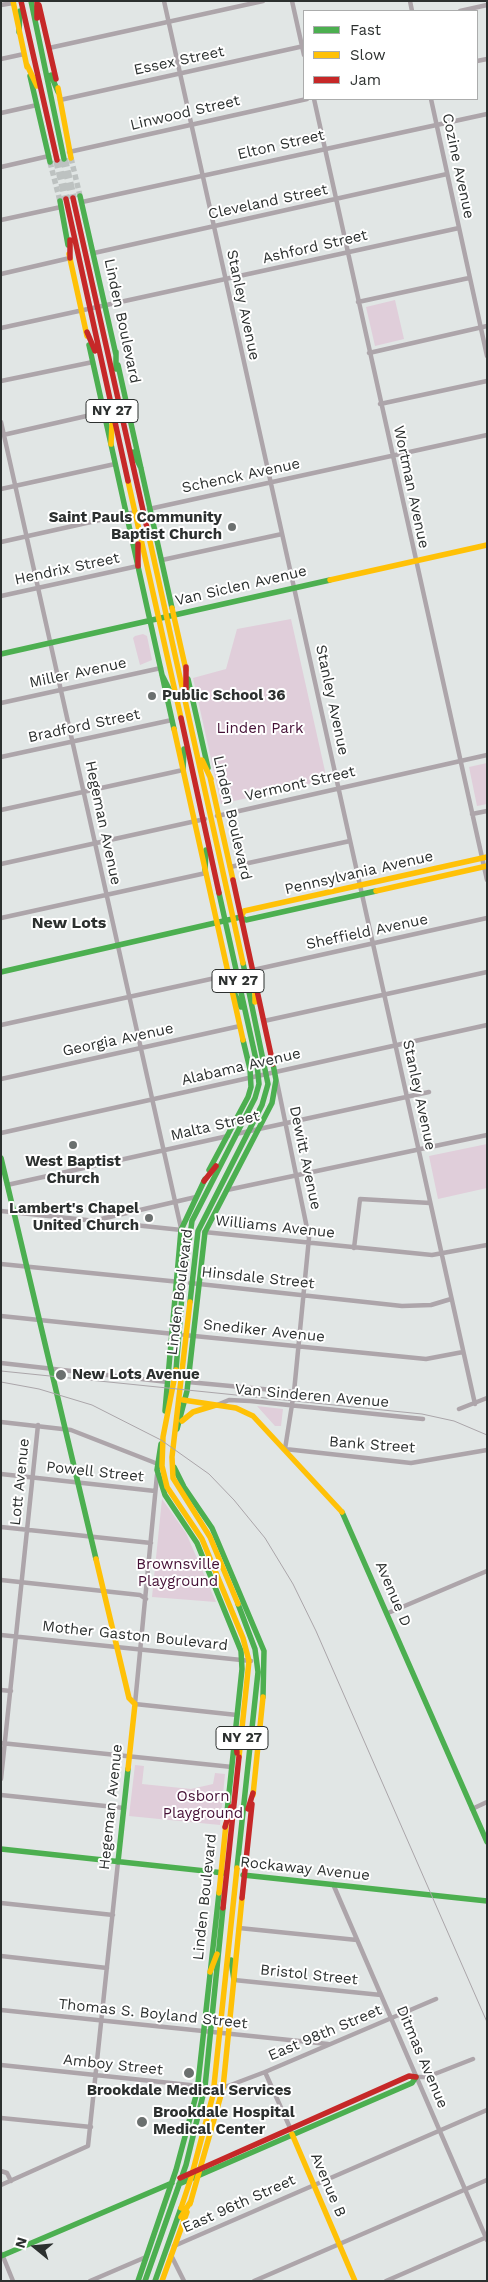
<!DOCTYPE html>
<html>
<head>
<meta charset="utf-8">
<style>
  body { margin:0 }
  #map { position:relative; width:488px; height:2282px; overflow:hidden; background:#e1e6e5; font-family:"Work Sans",sans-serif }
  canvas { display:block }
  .frame { position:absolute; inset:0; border:2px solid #2c302f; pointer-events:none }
  .legend { position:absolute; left:303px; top:10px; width:175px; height:90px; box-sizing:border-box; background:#fff; border:1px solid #abacac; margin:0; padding:6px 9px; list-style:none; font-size:15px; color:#2c302f }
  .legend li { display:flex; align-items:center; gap:10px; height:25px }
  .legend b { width:25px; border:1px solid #abacac }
  .north { position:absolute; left:10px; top:2222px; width:50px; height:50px; -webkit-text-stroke:4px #fff; paint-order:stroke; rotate:287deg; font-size:14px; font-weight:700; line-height:20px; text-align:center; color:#2c302f }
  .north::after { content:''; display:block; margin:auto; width:18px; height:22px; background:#2c302f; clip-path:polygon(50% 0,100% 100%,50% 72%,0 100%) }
</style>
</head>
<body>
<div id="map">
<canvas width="488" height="2282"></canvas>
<div class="frame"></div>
<ul class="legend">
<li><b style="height:6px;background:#4caf50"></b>Fast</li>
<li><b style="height:6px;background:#ffc107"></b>Slow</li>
<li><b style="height:6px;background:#c62828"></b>Jam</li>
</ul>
<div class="north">N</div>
</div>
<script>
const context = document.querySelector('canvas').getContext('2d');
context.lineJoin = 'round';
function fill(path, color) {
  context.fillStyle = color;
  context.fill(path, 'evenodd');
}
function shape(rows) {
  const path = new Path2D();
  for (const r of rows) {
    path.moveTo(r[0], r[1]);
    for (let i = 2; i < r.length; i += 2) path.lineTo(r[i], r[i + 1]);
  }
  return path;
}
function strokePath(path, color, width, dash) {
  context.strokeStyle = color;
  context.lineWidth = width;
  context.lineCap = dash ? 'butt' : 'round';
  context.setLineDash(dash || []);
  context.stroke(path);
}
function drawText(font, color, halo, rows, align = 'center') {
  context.font = font + ' "Work Sans",sans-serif';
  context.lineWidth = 4;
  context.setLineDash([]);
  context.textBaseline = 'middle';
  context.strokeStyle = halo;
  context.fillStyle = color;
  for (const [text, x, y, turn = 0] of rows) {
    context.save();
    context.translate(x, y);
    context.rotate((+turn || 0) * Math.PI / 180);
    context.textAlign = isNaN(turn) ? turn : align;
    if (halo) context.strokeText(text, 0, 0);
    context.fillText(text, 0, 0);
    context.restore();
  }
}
const green = shape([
  [395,300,404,339,375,346,366,307],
  [291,619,327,780,221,804,193,678,226,669,237,629],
  [143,634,147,636,152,660,140,665,133,638,135,636],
  [487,763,487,804,477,806,469,767],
  [487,1144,487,1188,438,1199,429,1156],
  [257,1406,283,1409,281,1426,275,1426],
  [162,1499,186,1533,216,1602,152,1597],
  [135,1765,144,1766,142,1784,191,1789,213,1784,215,1773,225,1774,220,1825,129,1816]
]);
const secondaryTunnel = shape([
  [71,158,80,196],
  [50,162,60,201]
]);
const highwayTunnel = shape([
  [64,159,73,198],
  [57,160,66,199]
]);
const street = shape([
  [164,1,475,1404],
  [292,1,304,55],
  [410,1,412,11],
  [1,5,13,3],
  [460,11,487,5],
  [49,48,263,1],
  [1,59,24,54],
  [477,61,487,59],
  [314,99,487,880],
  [431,99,487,356],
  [60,100,304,46],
  [1,113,37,105],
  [69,152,307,99],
  [1,167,49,156],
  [82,202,487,114],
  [1,220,61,207],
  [94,253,447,174],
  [1,274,70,258],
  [358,302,469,278],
  [1,328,459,228],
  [369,353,487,326],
  [1,381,93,362],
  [380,404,487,381],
  [1,422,181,1228],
  [3,435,104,412],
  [1,489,115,464],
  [149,509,487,435],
  [1,542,136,512],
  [162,560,282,534],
  [1,596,138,566],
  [1,703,161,668],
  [1,757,172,720],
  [1,810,183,770],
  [472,814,487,811],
  [217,816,487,755],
  [1,864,205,819],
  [230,867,350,841],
  [1,918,206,873],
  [253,970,487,918],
  [264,1021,487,972],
  [1,1025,229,975],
  [1,1079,240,1026],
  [277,1082,309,1238,294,1392,285,1449,411,1463,487,1450],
  [1,1133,487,1025],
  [236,1134,429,1092],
  [7,1185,228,1136],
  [227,1190,487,1135],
  [1,1211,191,1231],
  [101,1219,196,1197],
  [204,1232,432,1255,487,1245],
  [354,1248,360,1199,430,1203],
  [1,1264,180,1282],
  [190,1283,402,1306,431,1305,451,1299],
  [1,1316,174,1334],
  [184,1335,426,1359,463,1352],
  [1,1363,168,1382],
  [188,1382,294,1392],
  [217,1405,229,1400,250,1401,423,1419],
  [459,1409,487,1398],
  [1,1422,71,1430,158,1464],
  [1,1474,155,1491],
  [157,1475,135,1704,237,1715],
  [1,1527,151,1543],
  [1,1580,140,1595,146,1599],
  [388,1613,487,1571],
  [1,1635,251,1661],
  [1,1690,11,1691],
  [1,1743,232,1767],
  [1,1779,38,1425],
  [1,1795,124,1808],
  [472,1809,487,1802],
  [333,1884,487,2240],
  [1,1903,113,1915],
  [239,1928,357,1940],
  [1,1956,107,1968],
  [234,1980,381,1995],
  [1,2010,328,2044],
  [1,2065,199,2086],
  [265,2072,291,2130],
  [416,2077,427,2077,473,2059],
  [214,2087,228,2086,265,2072,436,1999],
  [1,2118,91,2127],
  [1,2171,7,2173,11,2181],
  [1,2185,88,2146,118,1862],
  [174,2246,487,2110],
  [2,2254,13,2281],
  [171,2255,184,2281],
  [90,2281,146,2257],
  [254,2281,487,2180],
  [386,2281,487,2237]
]);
const fast = shape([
  [31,1,64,159],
  [19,32,20,11],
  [51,75,58,92],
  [30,76,50,162],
  [80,196,116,355],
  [60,201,68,245],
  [89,345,174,729],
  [116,352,116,369],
  [118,365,172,608],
  [133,452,141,468],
  [1,654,330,580],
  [162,675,170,691],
  [188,679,208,768],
  [183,770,184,749],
  [205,870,206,850],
  [1,972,241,917,246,920,376,891],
  [231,986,241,1007],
  [1,1158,96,1559],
  [209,1170,248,1097,251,1087,250,1069,243,1040],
  [190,1302,198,1231,262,1105,268,1084,243,963],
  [176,1370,183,1283,192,1221,255,1098,259,1084,257,1064,219,893],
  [165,1411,181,1230,205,1179],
  [177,1429,187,1391,205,1232,272,1103,276,1080,273,1064],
  [161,1444,157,1470,165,1495,197,1543,241,1651,242,1669,235,1735],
  [174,1467,184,1487,212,1528,264,1651,263,1697],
  [342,1512,487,1842],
  [227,1812,234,1746],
  [1,1849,224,1873],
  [118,1862,128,1769],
  [237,1868,258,1672,255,1649,238,1604],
  [243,1875,487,1901],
  [231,1960,234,1980],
  [179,2184,412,2083,416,2077],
  [1,2256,172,2183],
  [138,2281,176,2170,197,2092,219,1893],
  [145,2281,186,2165,205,2087,223,1908],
  [155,2281,181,2208]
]);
const slow = shape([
  [13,1,27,67],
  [27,65,37,86],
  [58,88,71,158],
  [69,254,87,336],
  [111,444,112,425],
  [128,481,181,718],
  [149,537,243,963],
  [330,580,487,545],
  [172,608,186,670],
  [174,729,243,1040],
  [202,760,211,779],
  [210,777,233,880],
  [376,891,487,866],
  [241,917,244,911,487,857],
  [255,980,255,1002],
  [190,1302,172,1457,173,1478,210,1537,238,1604],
  [176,1370,163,1437,162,1466,167,1487,202,1539,243,1638,249,1661,239,1757],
  [183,1400,236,1408,253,1416,342,1512],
  [182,1421,193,1412,216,1405],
  [96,1559,129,1698,135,1704,128,1769],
  [253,1795,263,1697],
  [219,1893,226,1824],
  [210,1972,217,1954],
  [292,2134,355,2281],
  [190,2204,223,2088,242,1898],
  [181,2208,191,2178,213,2095,237,1868],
  [181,2217,191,2201],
  [162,2281,187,2212]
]);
const jam = shape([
  [21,1,57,160],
  [37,1,37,18],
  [39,5,56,79],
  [73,198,149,537],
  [66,199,128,481],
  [70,240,70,258],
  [87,332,95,351],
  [138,544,138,566],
  [186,667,186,690],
  [181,718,219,893],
  [233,880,273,1064],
  [204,1181,216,1166],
  [235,1732,237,1753],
  [248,1809,253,1793],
  [225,1827,231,1807],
  [242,1898,252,1804],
  [223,1908,239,1757],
  [180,2178,409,2076,416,2077]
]);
const rail = shape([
  [1,1371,422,1414,454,1421,487,1435],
  [1,1382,39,1389,92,1405,161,1440,209,1474,234,1500,265,1538,293,1584,316,1631,487,2022]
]);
const markers = [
  [232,527,5,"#6b706f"],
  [152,696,5,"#6b706f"],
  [73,1145,5,"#6b706f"],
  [149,1218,5,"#6b706f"],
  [61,1375,6,"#6b706f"],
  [189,2073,6,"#6b706f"],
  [142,2122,6,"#6b706f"]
];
const shields = [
  [112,411,52],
  [238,981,52],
  [242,1738,52]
];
const shieldNames = [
  ["NY 27",112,411],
  ["NY 27",238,981],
  ["NY 27",242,1738]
];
const streetNames = [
  ["Essex Street",179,61,-12],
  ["Linwood Street",185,113,-13],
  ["Elton Street",281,145,-13],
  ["Cozine Avenue",458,166,78],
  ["Cleveland Street",268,202,-12],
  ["Ashford Street",315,247,-13],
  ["Stanley Avenue",243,305,78],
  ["Linden Boulevard",122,321,78],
  ["Schenck Avenue",241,476,-12],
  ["Wortman Avenue",411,487,78],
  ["Hendrix Street",67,569,-12],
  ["Van Siclen Avenue",241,586,-13],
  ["Miller Avenue",78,673,-12],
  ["Stanley Avenue",332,700,78],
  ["Bradford Street",84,726,-12],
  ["Vermont Street",300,784,-13],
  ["Linden Boulevard",232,818,77],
  ["Hegeman Avenue",103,823,78],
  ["Pennsylvania Avenue",359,873,-13],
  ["Sheffield Avenue",367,932,-12],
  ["Georgia Avenue",118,1040,-12],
  ["Alabama Avenue",241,1067,-13],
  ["Stanley Avenue",419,1095,78],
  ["Malta Street",215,1126,-13],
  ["Dewitt Avenue",305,1158,78],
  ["Williams Avenue",275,1227,6],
  ["Hinsdale Street",258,1278,6],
  ["Linden Boulevard",180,1292,-83],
  ["Snediker Avenue",264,1331,6],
  ["Van Sinderen Avenue",312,1396,5],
  ["Bank Street",372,1445,4],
  ["Powell Street",95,1472,6],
  ["Lott Avenue",20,1482,-84],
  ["Avenue D",393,1594,67],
  ["Mother Gaston Boulevard",135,1636,6],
  ["Hegeman Avenue",111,1807,-84],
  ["Rockaway Avenue",305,1869,6],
  ["Linden Boulevard",205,1897,-84],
  ["Bristol Street",309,1975,6],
  ["Thomas S. Boyland Street",153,2014,6],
  ["East 98th Street",325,2033,-23],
  ["Ditmas Avenue",422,2057,67],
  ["Amboy Street",113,2065,6],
  ["Avenue B",328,2185,67],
  ["East 96th Street",239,2204,-24]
];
const poiNames = [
  ["Saint Pauls Community",222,518,"right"],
  ["Baptist Church",222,535,"right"],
  ["Public School 36",162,696],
  ["West Baptist",73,1162,"center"],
  ["Church",73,1179,"center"],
  ["Lambert's Chapel",139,1209,"right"],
  ["United Church",139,1226,"right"],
  ["New Lots Avenue",72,1375],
  ["Brookdale Medical Services",189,2091,"center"],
  ["Brookdale Hospital",153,2113],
  ["Medical Center",153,2130]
];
const parkNames = [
  ["Linden Park",260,729],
  ["Brownsville",178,1565],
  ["Playground",178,1582],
  ["Osborn",203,1797],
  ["Playground",203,1814]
];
const neighbourhoodNames = [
  ["New Lots",69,923]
];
fill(green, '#e0ceda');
strokePath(secondaryTunnel, '#bdc2c1', 5.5, [5.5, 3]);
strokePath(highwayTunnel, '#bdc2c1', 8, [8, 4]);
strokePath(street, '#ada5aa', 4.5);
strokePath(fast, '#4caf50', 5.5);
strokePath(slow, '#ffc107', 5.5);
strokePath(jam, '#c62828', 5.5);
strokePath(rail, '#aaa5a9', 1);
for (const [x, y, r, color] of markers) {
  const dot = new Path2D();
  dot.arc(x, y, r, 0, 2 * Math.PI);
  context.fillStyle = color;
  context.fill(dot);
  strokePath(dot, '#fff', 2);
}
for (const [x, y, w] of shields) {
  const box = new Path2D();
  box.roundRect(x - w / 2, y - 11.5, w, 23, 4);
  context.fillStyle = '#fff';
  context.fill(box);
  strokePath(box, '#2c302f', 1);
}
drawText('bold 14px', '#2c302f', null, shieldNames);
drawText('15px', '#2c302f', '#fff', streetNames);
drawText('bold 15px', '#2c302f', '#fff', poiNames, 'left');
drawText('15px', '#451136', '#fff', parkNames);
drawText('bold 16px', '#2c302f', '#fff', neighbourhoodNames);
</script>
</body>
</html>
